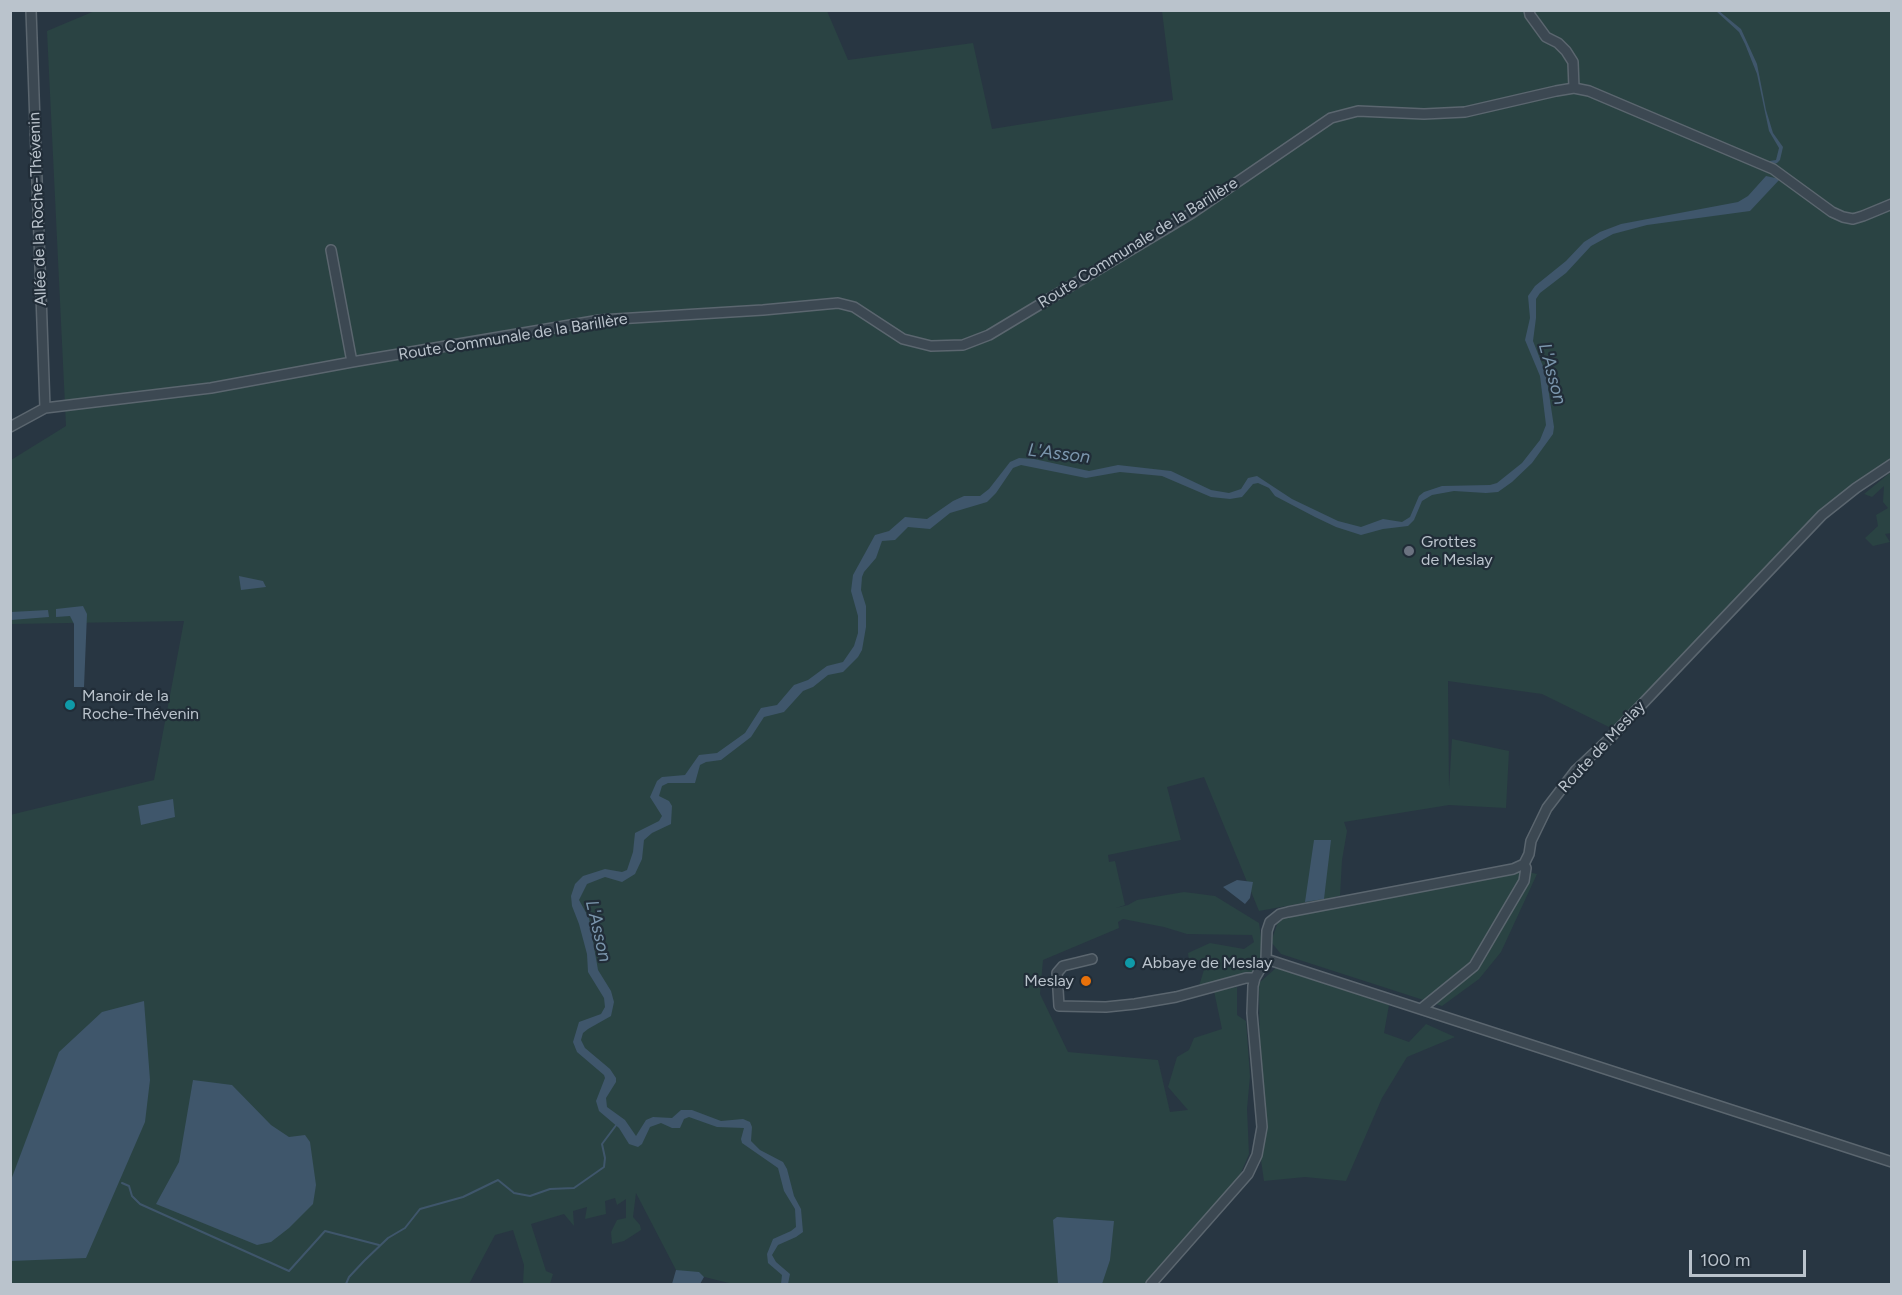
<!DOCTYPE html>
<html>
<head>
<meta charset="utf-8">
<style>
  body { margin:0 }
  #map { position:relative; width:1902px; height:1295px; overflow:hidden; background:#283642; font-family:Figtree,sans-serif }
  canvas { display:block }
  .frame { position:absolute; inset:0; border:12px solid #bac3cc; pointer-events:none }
  .scale { position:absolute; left:1689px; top:1250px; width:117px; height:27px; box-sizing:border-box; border:3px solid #bac3cc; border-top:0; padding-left:8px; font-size:18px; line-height:21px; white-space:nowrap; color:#bac3cc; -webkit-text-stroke:4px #212d38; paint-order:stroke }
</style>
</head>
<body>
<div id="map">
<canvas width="1902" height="1295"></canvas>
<div class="frame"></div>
<div class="scale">100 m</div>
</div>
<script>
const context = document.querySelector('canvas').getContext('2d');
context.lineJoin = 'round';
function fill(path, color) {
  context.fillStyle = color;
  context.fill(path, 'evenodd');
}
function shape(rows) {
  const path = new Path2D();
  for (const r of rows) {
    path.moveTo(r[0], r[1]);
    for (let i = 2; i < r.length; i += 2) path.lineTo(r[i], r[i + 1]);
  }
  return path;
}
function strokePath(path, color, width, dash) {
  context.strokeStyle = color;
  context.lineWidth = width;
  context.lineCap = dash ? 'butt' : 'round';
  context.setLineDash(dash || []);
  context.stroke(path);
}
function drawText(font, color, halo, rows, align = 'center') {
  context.font = font + ' Figtree,sans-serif';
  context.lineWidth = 4.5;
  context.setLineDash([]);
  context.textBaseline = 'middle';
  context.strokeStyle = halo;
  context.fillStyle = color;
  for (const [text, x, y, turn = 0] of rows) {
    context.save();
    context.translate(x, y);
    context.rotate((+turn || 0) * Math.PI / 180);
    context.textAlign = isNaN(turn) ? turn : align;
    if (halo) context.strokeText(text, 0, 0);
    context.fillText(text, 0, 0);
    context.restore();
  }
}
const green = shape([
  [97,10,827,11,848,60,973,43,992,129,1173,100,1162,11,1891,11,1891,458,1835,501,1611,728,1542,694,1448,681,1449,789,1452,739,1509,751,1506,808,1449,805,1344,822,1347,831,1342,860,1340,896,1336,896,1335,899,1315,903,1314,901,1259,911,1204,777,1167,787,1181,840,1108,855,1109,862,1115,861,1125,905,1116,908,1128,905,1137,900,1184,892,1215,896,1259,923,1264,958,1248,976,1199,986,1207,960,1189,960,1188,953,1210,943,1244,949,1254,942,1252,935,1187,934,1164,927,1123,919,1118,922,1119,928,1043,960,1040,994,1068,1052,1158,1060,1170,1112,1188,1110,1168,1087,1177,1057,1189,1050,1194,1038,1222,1029,1214,991,1237,987,1237,1015,1246,1021,1250,1076,1247,1109,1249,1154,1238,1180,1144,1284,733,1284,676,1270,636,1193,633,1217,640,1225,641,1230,624,1241,612,1244,611,1232,617,1220,626,1218,626,1199,617,1205,615,1198,605,1201,606,1214,585,1219,587,1207,573,1211,574,1226,564,1214,531,1224,546,1271,553,1274,550,1284,523,1284,524,1265,513,1230,495,1235,469,1284,11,1284,10,815,154,780,184,621,11,624,11,460,66,426,47,31],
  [1891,472,1891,533,1885,534,1890,542,1873,546,1865,538,1878,526,1876,515,1888,508,1883,502,1884,486,1872,497,1864,494],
  [1523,871,1537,874,1501,952,1479,979,1442,1006,1281,954,1271,942,1279,919],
  [1276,968,1389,1005,1384,1033,1409,1042,1426,1024,1455,1037,1407,1057,1382,1098,1346,1181,1305,1177,1264,1181,1261,1160,1259,983]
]);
const water = shape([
  [1716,11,1719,11,1741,29,1757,64,1766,110,1773,133,1783,147,1780,160,1777,163,1770,165,1764,162,1776,160,1779,148,1769,131,1757,74,1745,44,1739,32],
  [1766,176,1780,179,1750,211,1647,225,1613,234,1591,246,1566,273,1540,293,1536,299,1536,318,1533,341,1546,374,1554,427,1553,434,1532,463,1512,482,1498,492,1486,493,1454,491,1432,495,1422,501,1414,520,1408,526,1383,529,1361,535,1336,527,1315,517,1275,496,1269,488,1258,483,1253,484,1242,497,1230,499,1211,497,1162,476,1120,472,1086,478,1021,465,1013,468,996,493,987,502,950,513,930,529,908,527,895,540,882,541,876,558,864,572,862,577,861,590,866,606,866,627,862,650,858,657,843,672,828,675,813,687,803,691,784,712,764,717,751,737,721,760,706,762,700,765,695,783,668,783,662,786,659,796,669,801,672,806,671,824,652,833,644,840,642,859,635,874,622,882,605,877,587,884,579,900,589,918,598,970,611,991,614,1002,611,1016,588,1029,583,1033,581,1040,585,1048,610,1069,616,1078,616,1082,606,1098,607,1107,625,1120,636,1136,646,1120,653,1117,672,1118,681,1110,692,1110,721,1121,743,1119,750,1122,752,1127,751,1141,760,1150,783,1162,787,1169,794,1196,801,1209,803,1232,796,1237,778,1245,772,1255,776,1262,790,1274,788,1284,781,1284,782,1275,768,1263,767,1254,773,1239,791,1231,796,1227,795,1209,784,1191,778,1168,742,1143,741,1139,744,1128,717,1127,689,1117,684,1119,680,1128,672,1128,661,1123,650,1127,642,1144,638,1147,629,1144,619,1128,599,1111,596,1101,605,1078,604,1075,577,1052,573,1042,579,1022,601,1014,605,1007,604,998,588,972,587,954,579,924,572,906,571,896,575,884,583,876,605,869,622,872,627,870,633,852,635,833,659,821,662,816,650,797,657,781,662,777,685,775,699,755,717,753,745,733,761,708,777,705,794,685,808,680,827,666,843,662,854,646,858,633,858,616,851,591,853,575,875,535,889,531,905,517,927,519,953,501,964,496,980,496,989,489,1010,462,1019,458,1034,459,1089,471,1118,465,1171,471,1211,490,1229,493,1241,489,1248,478,1257,476,1292,499,1338,521,1361,527,1383,519,1402,522,1410,517,1419,496,1424,492,1442,486,1490,485,1497,483,1522,463,1540,440,1546,425,1540,376,1525,340,1530,318,1528,296,1535,286,1566,261,1584,242,1600,232,1621,224,1738,202,1748,196],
  [239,576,263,581,266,587,241,590],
  [83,606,87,614,84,687,74,687,74,624,70,616,56,617,56,609],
  [48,610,49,617,11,620,11,612],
  [173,799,175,817,141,825,138,806],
  [1314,840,1331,840,1324,899,1305,902],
  [1237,880,1253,882,1250,898,1245,904,1223,887],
  [144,1001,150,1080,145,1122,86,1258,11,1261,11,1180,59,1052,102,1012],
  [193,1080,232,1085,271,1125,289,1137,305,1135,310,1142,316,1185,313,1204,289,1228,271,1242,257,1245,156,1204,179,1162],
  [1057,1217,1114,1221,1110,1260,1102,1284,1058,1284,1053,1220],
  [676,1270,699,1272,704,1277,700,1284,672,1284]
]);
const stream = shape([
  [122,1183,129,1186,132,1196,140,1204,289,1271,325,1231,379,1245],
  [346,1284,349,1277,364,1261,388,1238,405,1228,420,1209,463,1197,498,1180,514,1193,530,1196,550,1189,574,1188,604,1167,605,1158,602,1144,617,1124]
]);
const minor = shape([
  [31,10,45,408],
  [1529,10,1530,15,1546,37,1558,43,1566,51,1573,62,1574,88],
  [331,250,352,362],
  [10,427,45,408,211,388,352,362,600,320,763,310,838,303,854,307,903,339,931,346,963,345,989,335,1192,213,1331,118,1358,111,1424,114,1465,112,1556,91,1574,88,1589,91,1773,169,1832,212,1843,217,1853,219,1863,216,1892,204],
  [1092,959,1063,966,1057,973,1059,1006,1106,1007,1135,1004,1176,997,1246,978,1255,978],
  [1266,959,1892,1162],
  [1421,1009,1474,966,1524,881,1526,868,1524,864],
  [1151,1284,1248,1174,1257,1155,1262,1127,1252,1013,1253,986,1255,978,1266,959,1267,931,1270,922,1280,914,1288,912,1513,869,1524,864,1529,854,1531,841,1547,808,1576,770,1609,739,1822,515,1856,488,1892,464]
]);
const markers = [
  [1409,551,6,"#6b7280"],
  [70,705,6,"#0f9aa8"],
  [1130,963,6,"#0f9aa8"],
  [1086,981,6,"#e8710a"]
];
const streetNames = [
  ["Allée de la Roche-Thévenin",38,209,-92],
  ["Route Communale de la Barillère",1138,243,-32],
  ["Route Communale de la Barillère",513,337,-9],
  ["Route de Meslay",1602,747,-47]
];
const poiNames = [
  ["Grottes",1421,542],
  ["de Meslay",1421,560],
  ["Manoir de la",82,696],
  ["Roche-Thévenin",82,714],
  ["Abbaye de Meslay",1142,963],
  ["Meslay",1074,981,"right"]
];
const waterNames = [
  ["L'Asson",1552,374,75],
  ["L'Asson",1059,454,7],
  ["L'Asson",598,931,77]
];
fill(green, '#2a4343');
fill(water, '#3f566b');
strokePath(stream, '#3f566b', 2);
strokePath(minor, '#5b666f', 12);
strokePath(minor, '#3c4852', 9);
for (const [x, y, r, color] of markers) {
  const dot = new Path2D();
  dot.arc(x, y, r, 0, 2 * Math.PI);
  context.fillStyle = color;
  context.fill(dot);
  strokePath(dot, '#212d38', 2);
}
drawText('16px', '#bac3cc', '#212d38', streetNames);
drawText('16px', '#bac3cc', '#212d38', poiNames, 'left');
drawText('italic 18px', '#7b96ad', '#212d38', waterNames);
</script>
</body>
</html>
